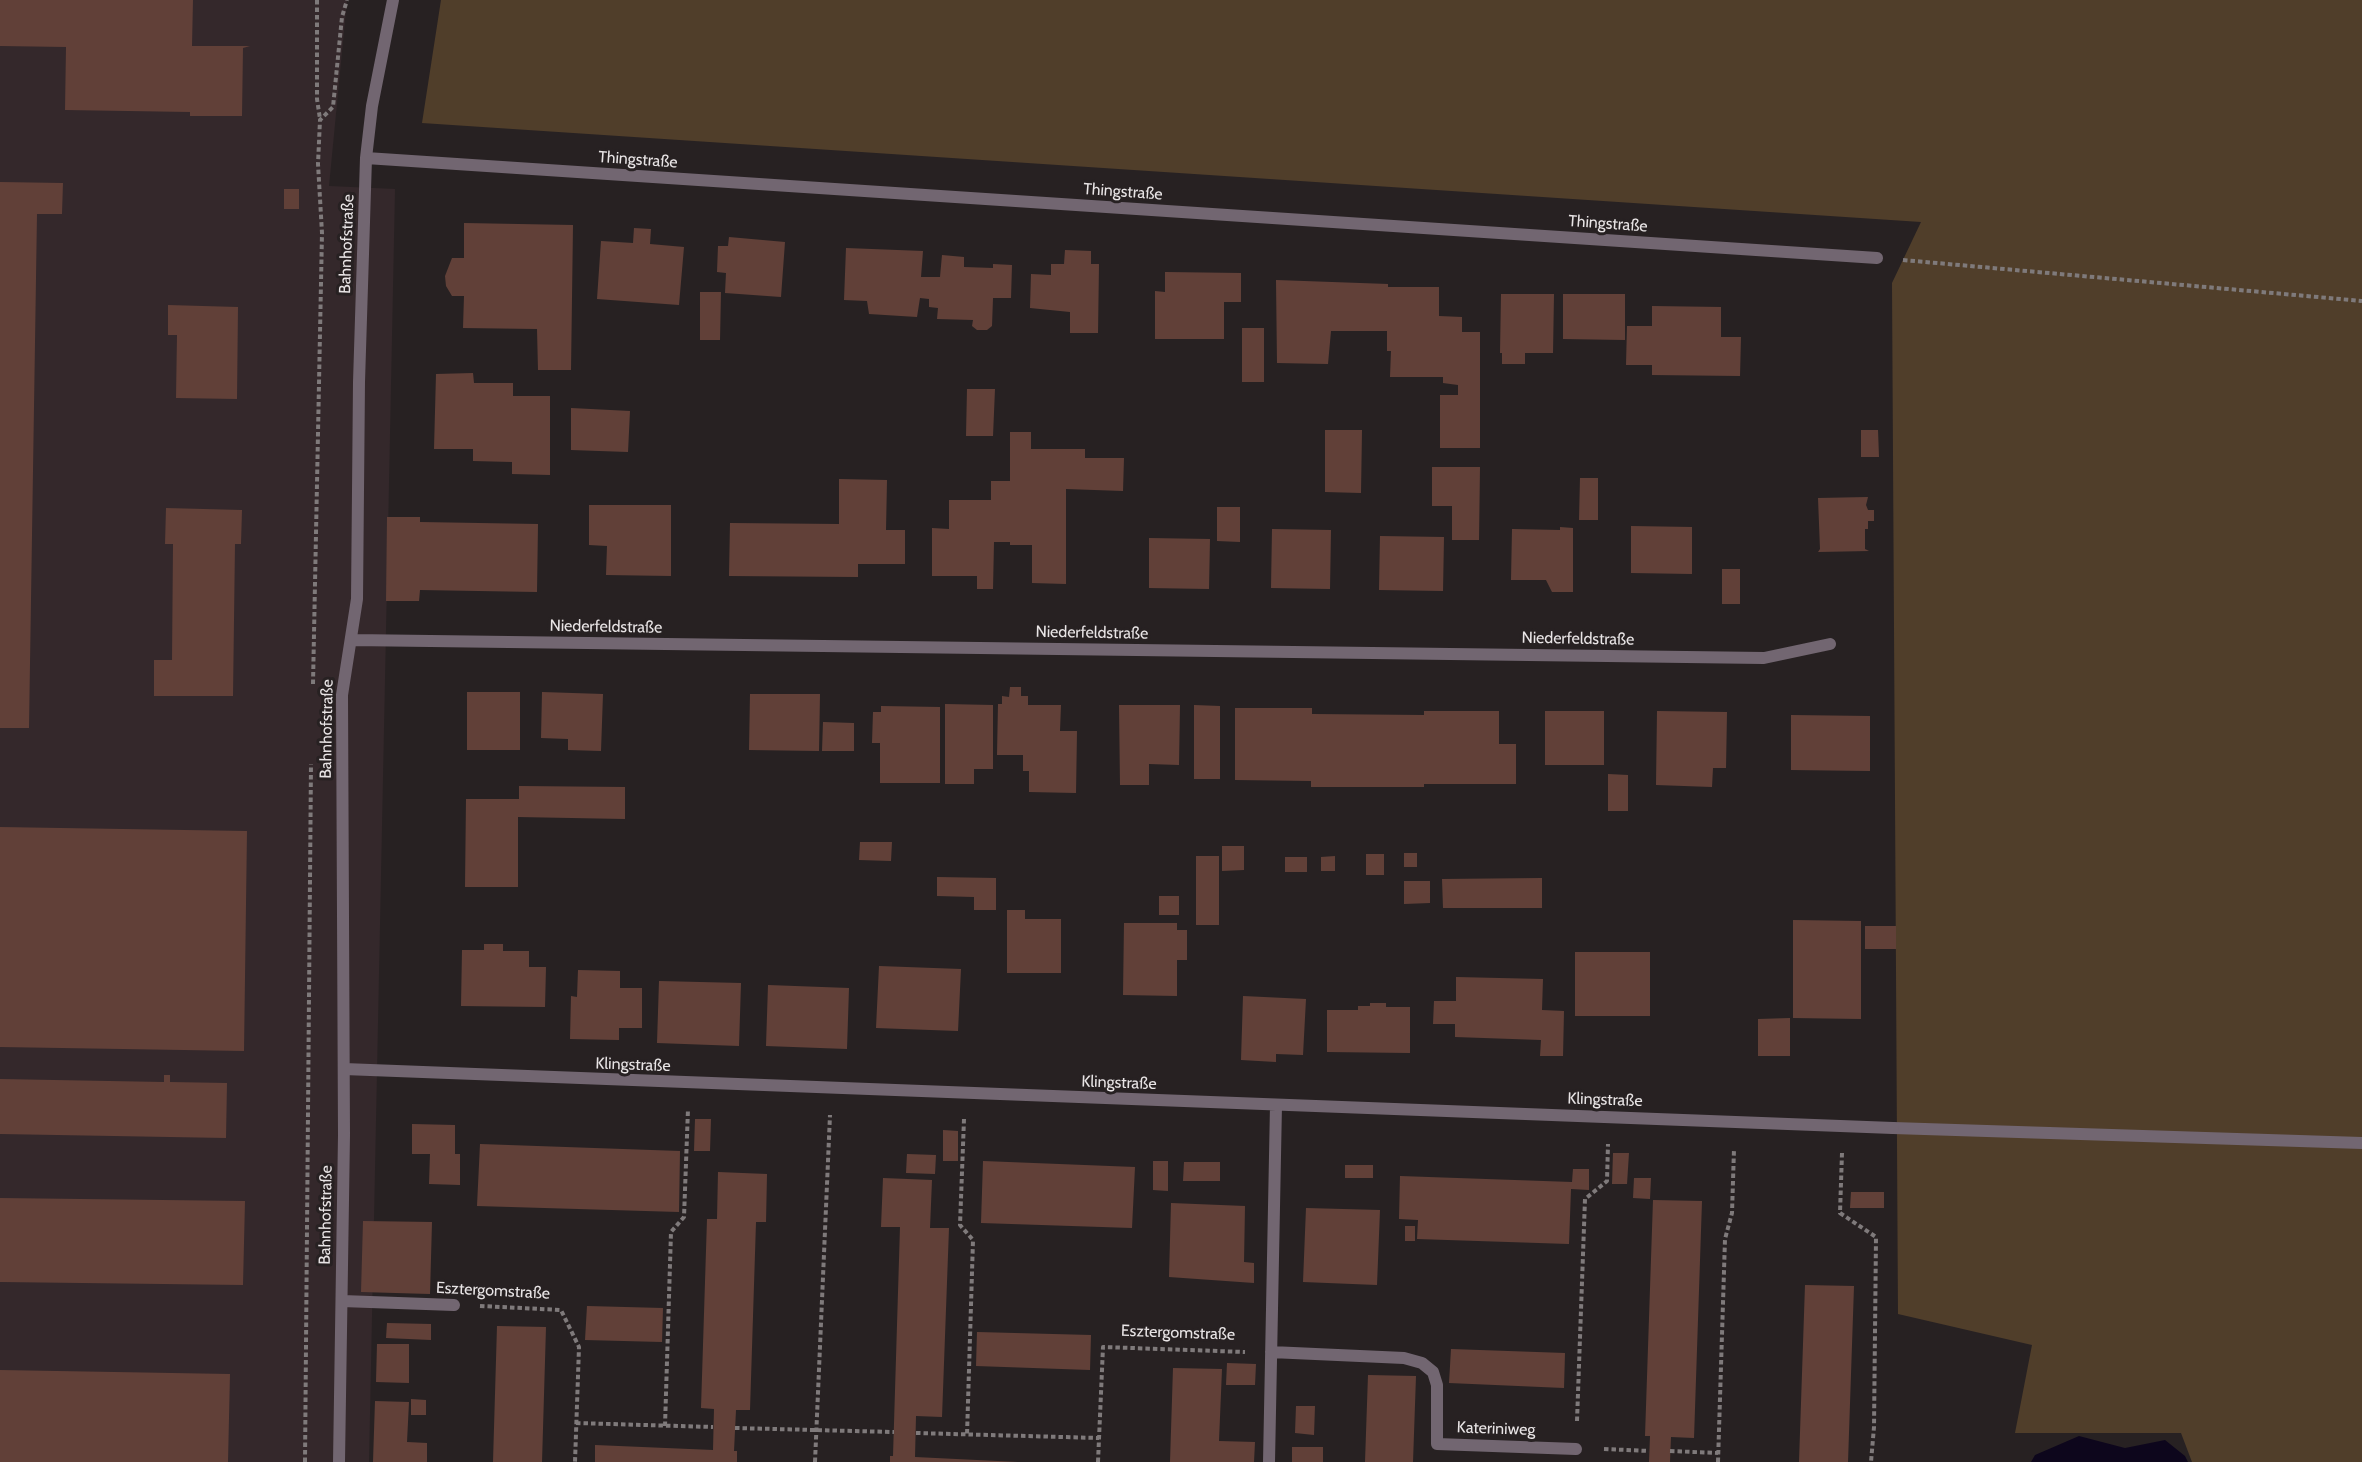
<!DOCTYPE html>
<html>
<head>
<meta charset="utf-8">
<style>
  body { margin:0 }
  canvas { display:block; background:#272122 }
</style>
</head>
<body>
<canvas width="2362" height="1462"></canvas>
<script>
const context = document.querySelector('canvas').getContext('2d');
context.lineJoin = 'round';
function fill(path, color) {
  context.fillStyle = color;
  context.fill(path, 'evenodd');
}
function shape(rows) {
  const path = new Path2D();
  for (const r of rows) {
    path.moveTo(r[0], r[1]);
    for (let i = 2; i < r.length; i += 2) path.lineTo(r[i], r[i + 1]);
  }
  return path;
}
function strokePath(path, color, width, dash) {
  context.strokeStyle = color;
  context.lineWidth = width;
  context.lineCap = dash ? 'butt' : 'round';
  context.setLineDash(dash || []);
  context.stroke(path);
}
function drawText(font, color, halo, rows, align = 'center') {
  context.font = font + ' Cabin,sans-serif';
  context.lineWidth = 6;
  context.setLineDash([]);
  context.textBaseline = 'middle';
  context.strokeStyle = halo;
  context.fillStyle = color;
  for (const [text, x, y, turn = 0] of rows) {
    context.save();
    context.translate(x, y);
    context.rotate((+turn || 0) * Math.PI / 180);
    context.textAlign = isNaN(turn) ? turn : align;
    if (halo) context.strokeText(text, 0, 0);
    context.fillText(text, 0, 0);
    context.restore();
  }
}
const built = shape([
  [0,0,347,0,329,186,395,189,369,1462,0,1462]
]);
const green = shape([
  [441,0,2362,0,2362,1462,2192,1462,2181,1433,2015,1433,2032,1345,1898,1314,1892,283,1921,222,422,123]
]);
const water = shape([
  [2079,1436,2125,1448,2165,1440,2185,1456,2188,1462,2031,1462,2035,1455]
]);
const building = shape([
  [0,0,193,0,192,46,250,46,243,48,242,116,190,116,190,112,65,110,66,47,0,46],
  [0,182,63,183,62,214,37,214,29,728,0,728],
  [284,189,299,189,299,209,284,209],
  [464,223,573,225,571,370,538,370,537,329,463,328,464,296,452,296,446,286,445,276,452,258,464,258],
  [634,228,651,229,650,244,684,247,679,305,597,299,601,241,633,243],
  [729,237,785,242,781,297,725,293,726,273,717,272,718,246,728,246],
  [846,248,923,251,921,277,940,277,942,255,964,257,964,267,993,268,993,264,1012,265,1011,298,993,298,992,326,987,330,977,330,972,326,973,320,937,319,938,308,929,307,929,299,920,298,917,317,869,314,867,301,844,300],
  [1065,250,1091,251,1091,264,1099,264,1098,333,1070,333,1070,312,1030,308,1031,274,1051,275,1051,264,1064,264],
  [1165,272,1241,273,1241,302,1224,302,1224,339,1155,339,1155,291,1165,292],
  [1276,280,1388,284,1388,287,1439,287,1439,316,1462,317,1462,332,1480,332,1480,448,1440,448,1440,395,1458,395,1458,385,1443,383,1443,377,1390,377,1391,351,1387,351,1387,331,1331,331,1328,364,1277,363],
  [700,292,721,292,720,340,700,340],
  [1501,294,1554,294,1553,353,1525,353,1525,364,1502,364,1502,353,1500,353],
  [1563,294,1625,294,1625,340,1563,339],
  [168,305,238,307,237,399,176,398,177,335,168,335],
  [1652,306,1721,307,1721,337,1741,337,1740,376,1652,375,1652,365,1626,365,1627,326,1652,326],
  [1242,328,1264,328,1264,382,1242,382],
  [473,373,474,383,513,383,513,396,550,396,550,475,512,474,512,462,473,461,473,449,434,449,436,374],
  [967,389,995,389,993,436,966,436],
  [571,408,630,411,628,452,571,450],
  [1325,430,1362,430,1361,493,1325,492],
  [1861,430,1878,430,1879,457,1861,457],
  [1010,432,1031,432,1031,449,1085,449,1085,458,1124,458,1123,491,1066,489,1066,584,1032,583,1032,545,1010,545,1010,542,994,542,993,589,977,589,977,576,932,576,932,528,949,529,949,500,991,500,991,481,1010,481],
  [1432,467,1480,467,1479,540,1452,540,1452,506,1432,506],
  [1580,478,1598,478,1598,520,1579,520],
  [839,479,887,480,886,530,905,530,905,564,858,564,858,577,729,576,730,523,839,524],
  [1868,497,1866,505,1868,510,1874,510,1874,521,1868,521,1868,529,1865,529,1865,549,1869,551,1818,552,1820,549,1818,498],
  [589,505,671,505,671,576,606,575,607,546,589,545],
  [1217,507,1240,507,1240,542,1217,541],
  [166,508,242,510,241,544,235,544,233,696,154,696,154,660,172,660,173,544,165,544],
  [387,517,420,517,420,522,538,524,537,592,420,590,419,601,386,601],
  [1631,526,1692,527,1692,574,1631,573],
  [1560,527,1573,528,1573,592,1552,592,1546,580,1511,580,1512,529,1560,530],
  [1272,529,1331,530,1330,589,1271,588],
  [1380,536,1444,537,1443,591,1379,590],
  [1149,538,1210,539,1209,589,1149,588],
  [1722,569,1740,569,1740,604,1722,604],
  [1010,687,1021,687,1021,696,1028,696,1028,705,1061,705,1060,731,1077,731,1076,793,1029,792,1029,771,1023,771,1023,755,997,755,998,704,1002,704,1002,696,1009,697],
  [467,692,520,692,520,750,467,750],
  [542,692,603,694,601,751,568,750,568,739,541,738],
  [750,694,820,694,819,751,749,750],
  [945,704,993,705,993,769,974,769,974,784,945,784],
  [1119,705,1180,705,1179,765,1149,764,1149,785,1120,785],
  [1194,705,1220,706,1220,779,1194,779],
  [881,706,940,707,940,783,880,783,880,743,872,743,873,712,881,712],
  [1235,708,1312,708,1312,714,1424,715,1424,711,1499,711,1499,744,1516,744,1516,784,1424,784,1424,787,1311,787,1311,781,1235,780],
  [1545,711,1604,711,1604,765,1545,765],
  [1657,711,1727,712,1726,768,1713,768,1712,787,1656,785],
  [1791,715,1870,716,1870,771,1791,770],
  [823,722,854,723,854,751,822,751],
  [1608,774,1628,775,1628,811,1608,811],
  [519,786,625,787,625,819,518,817,518,887,465,887,466,799,519,799],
  [0,827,247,831,244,1051,0,1047],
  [860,842,892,842,891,861,859,860],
  [1222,846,1244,846,1244,870,1222,871],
  [1404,853,1417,853,1417,867,1404,867],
  [1366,854,1384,854,1384,875,1366,875],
  [1196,856,1219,856,1219,925,1196,925],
  [1335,856,1335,871,1321,871,1321,857],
  [1285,857,1307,857,1307,872,1285,872],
  [937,877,996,878,996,910,974,910,974,897,937,896],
  [1542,878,1542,908,1443,908,1442,879],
  [1404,881,1430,881,1430,903,1404,904],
  [1159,896,1179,896,1179,915,1159,915],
  [1007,910,1025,910,1025,919,1061,919,1061,973,1007,973],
  [1793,920,1861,921,1861,1019,1793,1018],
  [1124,923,1177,923,1177,930,1187,930,1187,960,1177,960,1177,996,1123,995],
  [1865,926,1896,926,1896,949,1865,949],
  [484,944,503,944,503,951,529,951,529,967,546,967,545,1007,461,1006,462,950,484,950],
  [1575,952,1650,952,1650,1016,1575,1016],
  [879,966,961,969,958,1031,876,1028],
  [578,970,620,971,620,988,642,988,642,1028,619,1028,619,1040,570,1039,571,996,577,997],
  [1456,977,1543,979,1542,1010,1564,1011,1563,1056,1540,1056,1541,1040,1455,1037,1455,1024,1433,1024,1434,1001,1456,1001],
  [659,981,741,983,739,1046,657,1043],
  [768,985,849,988,847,1049,766,1046],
  [1243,996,1306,999,1303,1055,1276,1054,1276,1062,1241,1060],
  [1370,1003,1386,1003,1386,1007,1410,1007,1410,1053,1327,1052,1327,1010,1358,1010,1358,1006,1370,1006],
  [1790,1018,1790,1056,1758,1056,1758,1019],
  [164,1075,170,1075,170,1082,227,1083,226,1138,0,1134,0,1079,164,1082],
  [695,1119,711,1119,710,1151,694,1151],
  [412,1124,455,1125,455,1154,460,1154,460,1185,429,1184,430,1154,412,1154],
  [943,1130,958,1131,958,1161,943,1161],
  [480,1144,680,1151,679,1212,477,1206],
  [1613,1153,1629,1153,1627,1184,1612,1184],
  [907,1154,936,1155,935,1174,906,1173],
  [983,1161,1135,1167,1132,1228,981,1223],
  [1153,1161,1168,1161,1168,1191,1153,1190],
  [1184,1162,1220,1162,1220,1181,1183,1181],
  [1345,1165,1373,1165,1373,1178,1345,1178],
  [1573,1169,1589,1169,1589,1190,1571,1189,1569,1244,1417,1239,1418,1220,1399,1219,1400,1176,1572,1182],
  [718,1172,767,1174,766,1222,756,1222,750,1410,736,1410,734,1451,737,1451,737,1462,595,1462,595,1445,713,1450,714,1409,701,1408,707,1219,717,1219],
  [883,1178,932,1180,930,1228,949,1228,942,1417,916,1416,915,1457,1018,1462,890,1462,890,1456,893,1456,900,1227,881,1227],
  [1634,1178,1651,1178,1650,1199,1633,1198],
  [1851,1192,1884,1192,1884,1208,1850,1208],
  [0,1198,245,1201,243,1285,0,1282],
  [1653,1200,1702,1201,1694,1438,1671,1437,1670,1462,1649,1462,1650,1436,1645,1436],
  [1171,1203,1245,1206,1244,1262,1254,1263,1254,1283,1169,1277],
  [1306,1208,1380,1210,1377,1285,1303,1282],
  [363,1221,432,1222,430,1294,361,1292],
  [1405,1226,1415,1226,1415,1241,1405,1241],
  [1805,1285,1854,1286,1848,1462,1799,1462],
  [587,1306,663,1308,662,1342,585,1340],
  [387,1323,431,1324,431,1340,386,1338],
  [497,1326,546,1327,542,1462,493,1462],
  [977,1332,1091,1335,1090,1370,976,1366],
  [377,1344,409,1344,409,1383,376,1382],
  [1451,1349,1565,1353,1564,1388,1449,1383],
  [1227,1363,1256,1364,1255,1385,1226,1385],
  [1173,1368,1222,1369,1219,1441,1255,1442,1254,1462,1170,1462],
  [0,1370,230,1374,228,1462,0,1462],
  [1368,1375,1416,1376,1413,1462,1365,1462],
  [411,1399,426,1400,426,1415,411,1415],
  [375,1401,409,1402,407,1442,427,1443,427,1462,373,1462],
  [1296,1406,1315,1406,1314,1435,1295,1433],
  [1292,1447,1323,1447,1323,1462,1292,1462]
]);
const path = shape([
  [317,0,317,99,320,119],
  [1903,260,2362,301],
  [313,684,322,233,318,164,320,120,333,107,342,17,347,0],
  [964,1119,960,1225,973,1240,967,1435],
  [1842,1153,1840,1213,1876,1237,1874,1427,1871,1462],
  [480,1306,561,1310,579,1347,575,1462],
  [1577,1421,1585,1199,1607,1181,1608,1144],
  [576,1423,713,1427],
  [665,1426,671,1232,684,1217,688,1109],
  [735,1428,894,1432],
  [916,1433,1099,1438],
  [1604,1449,1649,1451],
  [1670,1451,1718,1453],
  [305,1462,311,764],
  [815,1462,830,1115],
  [1098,1462,1103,1347,1245,1352],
  [1718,1462,1725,1239,1732,1213,1734,1149]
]);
const lane = shape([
  [1893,1128,2362,1143]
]);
const street = shape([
  [366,158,1877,258],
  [352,640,1764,658,1830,644],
  [344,1069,1893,1128],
  [342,1301,454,1305],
  [1271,1352,1404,1358,1422,1363,1433,1372,1437,1385,1437,1444,1576,1449],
  [339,1462,344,1135,342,695,357,599,359,382,366,158,372,106,393,0],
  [1269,1462,1276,1105]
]);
const streetNames = [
  ["Thingstraße",638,160,4],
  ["Thingstraße",1123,192,4],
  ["Thingstraße",1608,224,4],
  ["Bahnhofstraße",347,244,-88],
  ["Niederfeldstraße",606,627,1],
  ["Niederfeldstraße",1092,633,1],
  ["Niederfeldstraße",1578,639,1],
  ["Bahnhofstraße",327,729,-89],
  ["Klingstraße",633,1065,2],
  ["Klingstraße",1119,1083,2],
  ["Klingstraße",1605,1100,2],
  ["Bahnhofstraße",326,1215,-89],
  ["Esztergomstraße",493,1291,3],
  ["Esztergomstraße",1178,1333,2],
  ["Kateriniweg",1496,1429,2]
];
fill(built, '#34282b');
fill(green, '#503e2a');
fill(water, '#0d061c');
fill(building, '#614038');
strokePath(path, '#7f7a7b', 4, [4.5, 3]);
strokePath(lane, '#726671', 12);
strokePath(street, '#726671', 12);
drawText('16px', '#e8e4e5', '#272122', streetNames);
</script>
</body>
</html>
